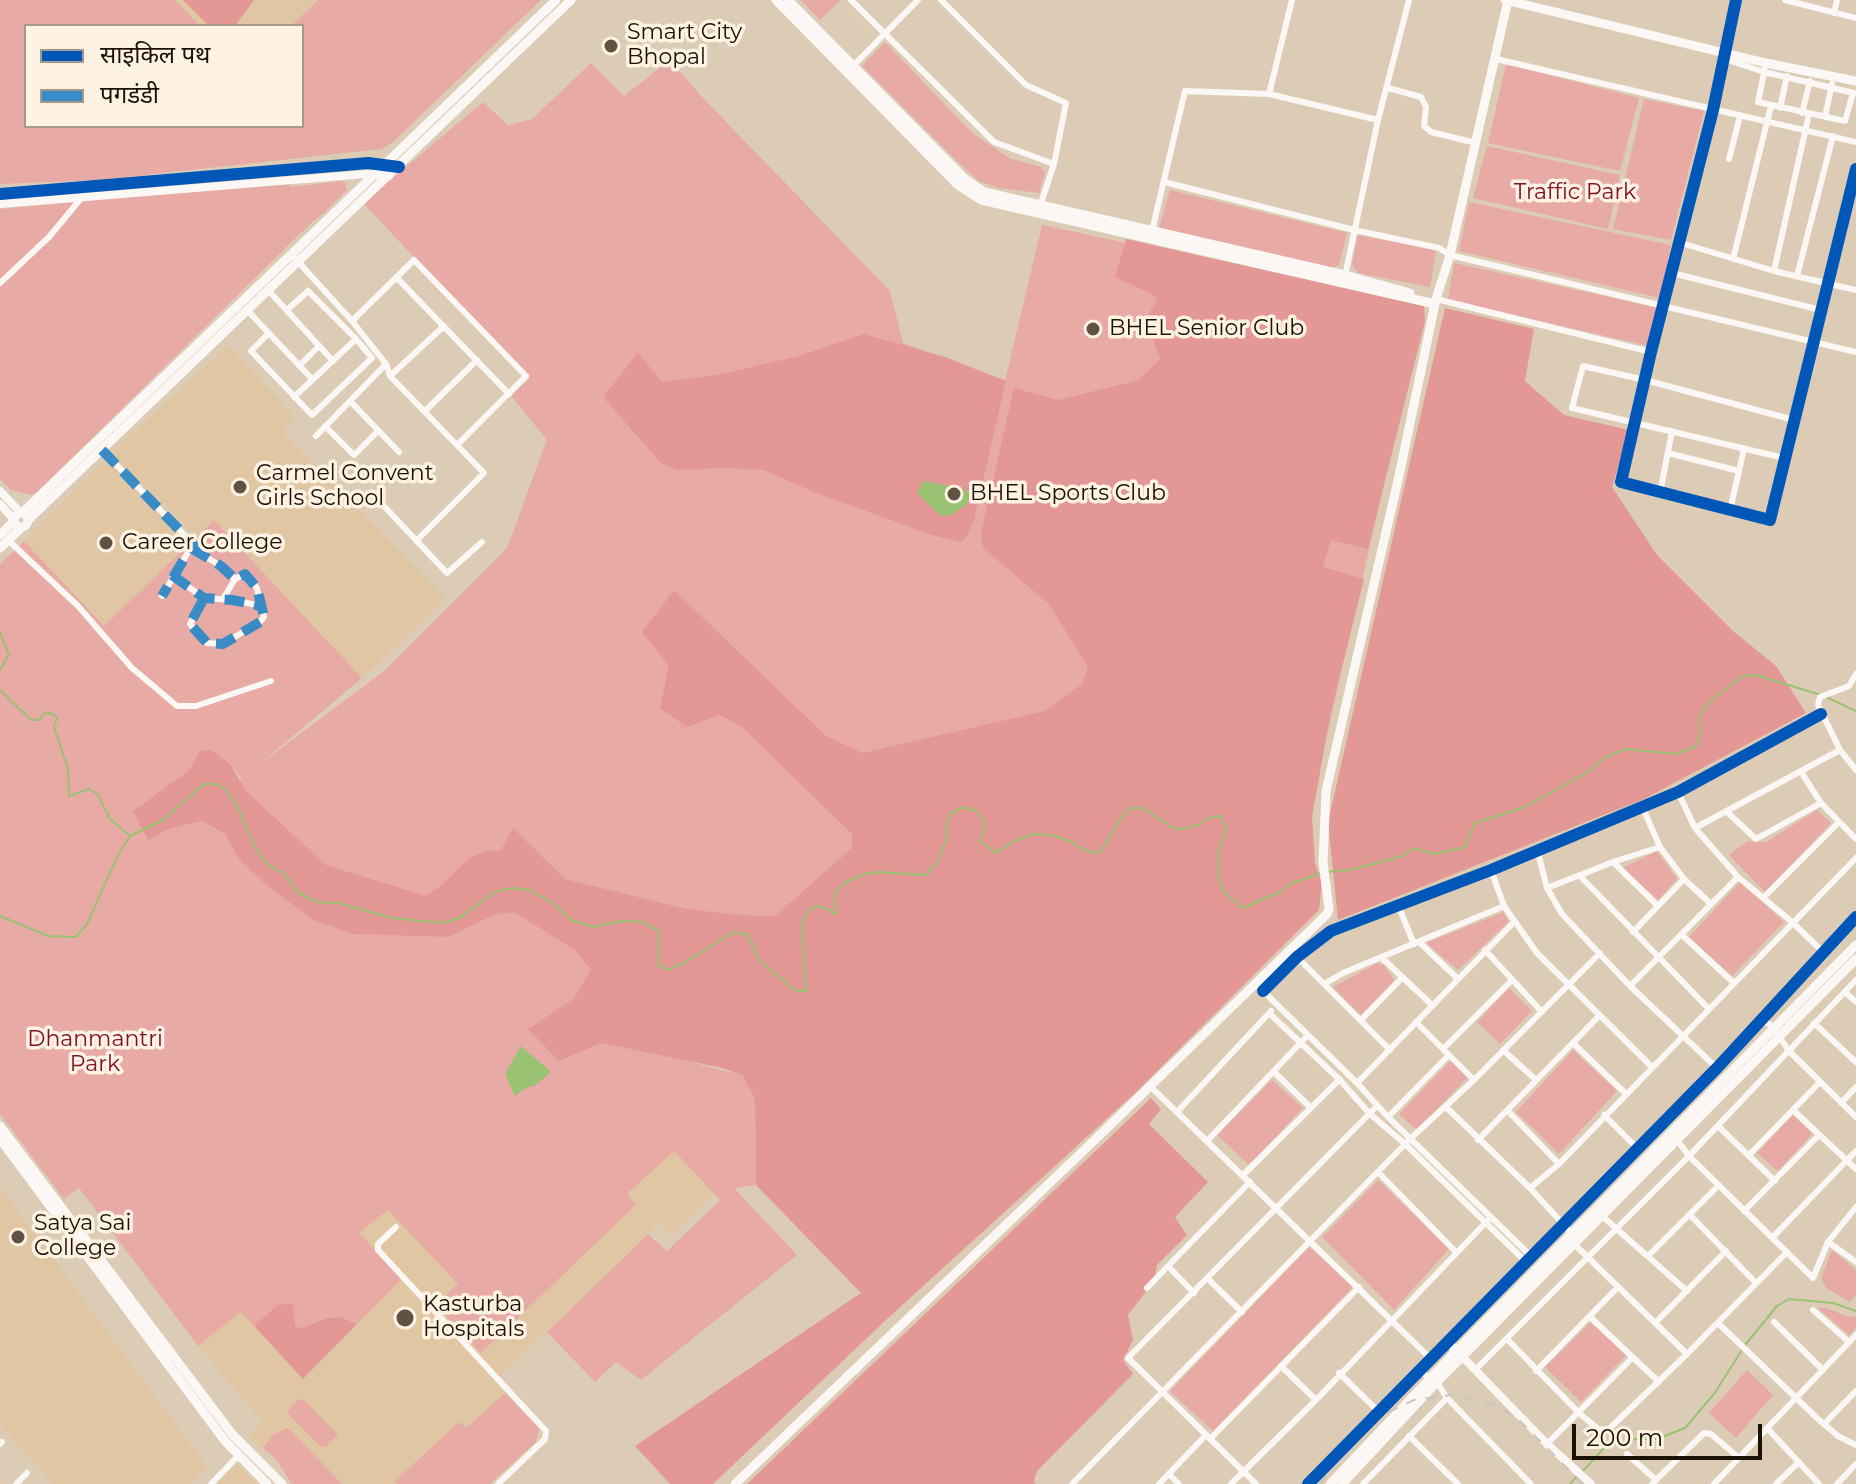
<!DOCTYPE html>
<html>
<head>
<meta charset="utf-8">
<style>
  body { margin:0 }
  #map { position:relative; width:1856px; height:1484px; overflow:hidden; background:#dcccb6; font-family:Montserrat,"Noto Sans Devanagari",sans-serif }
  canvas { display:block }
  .legend { position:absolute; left:24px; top:24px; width:280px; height:104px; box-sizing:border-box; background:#fef2e2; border:2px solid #a39889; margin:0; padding:10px 14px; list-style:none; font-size:24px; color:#1b1104 }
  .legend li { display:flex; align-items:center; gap:16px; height:40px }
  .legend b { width:40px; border:2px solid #a39889 }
  .scale { position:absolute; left:1572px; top:1424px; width:190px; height:36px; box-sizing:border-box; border:4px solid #1b1104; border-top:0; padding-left:10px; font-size:24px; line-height:28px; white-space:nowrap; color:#1b1104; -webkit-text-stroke:6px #fef2e2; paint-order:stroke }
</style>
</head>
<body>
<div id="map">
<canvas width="1856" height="1484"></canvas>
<ul class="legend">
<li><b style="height:10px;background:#0057b8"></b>साइकिल पथ</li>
<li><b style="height:10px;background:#388bc5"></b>पगडंडी</li>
</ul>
<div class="scale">200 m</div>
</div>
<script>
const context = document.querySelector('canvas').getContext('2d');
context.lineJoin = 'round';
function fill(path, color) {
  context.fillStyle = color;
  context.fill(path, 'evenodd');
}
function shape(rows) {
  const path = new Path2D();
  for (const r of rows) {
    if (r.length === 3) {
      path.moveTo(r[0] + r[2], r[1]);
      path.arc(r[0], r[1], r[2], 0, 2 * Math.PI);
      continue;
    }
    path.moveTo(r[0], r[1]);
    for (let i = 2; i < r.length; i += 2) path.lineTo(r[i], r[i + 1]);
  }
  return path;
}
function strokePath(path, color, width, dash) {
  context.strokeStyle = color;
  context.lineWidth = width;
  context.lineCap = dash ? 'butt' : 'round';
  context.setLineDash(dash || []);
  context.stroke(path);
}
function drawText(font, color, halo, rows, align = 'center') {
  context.font = font + ' Montserrat,sans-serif';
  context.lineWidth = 7;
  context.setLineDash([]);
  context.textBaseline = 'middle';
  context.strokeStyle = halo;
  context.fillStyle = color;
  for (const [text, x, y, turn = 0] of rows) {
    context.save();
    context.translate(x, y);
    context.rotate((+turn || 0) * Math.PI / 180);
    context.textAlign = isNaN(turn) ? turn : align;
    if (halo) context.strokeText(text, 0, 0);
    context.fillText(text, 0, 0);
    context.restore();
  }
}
const built = shape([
  [175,0,318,0,291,26,200,26],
  [228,346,295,417,281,431,446,599,362,678,214,520,196,536,111,453],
  [106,459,189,545,104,626,24,541],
  [673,1151,715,1194,671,1235,658,1224,495,1381,539,1428,536,1442,490,1484,292,1484,276,1459,249,1437,263,1422,198,1346,241,1312,303,1379,399,1282,399,1277,358,1233,388,1210,458,1284,481,1352,636,1205,627,1195],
  [0,1187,207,1467,190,1484,53,1484,0,1425],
  [237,1464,258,1484,218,1484]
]);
const green = shape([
  [0,0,175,0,200,26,26,26,26,126,302,126,302,26,291,26,318,0,541,0,394,141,382,149,99,180,0,184],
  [801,0,841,0,820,20],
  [885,42,971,132,1009,158,1041,167,1045,173,1039,193,999,188,979,181,960,164,862,66],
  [670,60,701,96,890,291,903,343,1005,381,1042,225,1424,306,1302,846,786,947,514,876,445,913,300,881,238,791,241,778,230,764,200,751,188,771,133,811,148,841,166,830,202,821,225,834,238,858,268,887,313,920,449,937,494,915,514,911,575,950,591,970,573,999,529,1029,667,1056,742,1075,755,1099,756,1185,734,1188,797,1255,641,1380,616,1362,595,1382,547,1332,648,1234,667,1251,720,1200,674,1151,627,1194,636,1205,481,1353,436,1305,458,1284,388,1210,359,1233,400,1277,399,1282,357,1324,341,1317,327,1318,302,1328,295,1326,293,1304,286,1304,277,1305,254,1326,241,1312,198,1346,79,1188,64,1199,0,1114,0,564,24,541,104,626,214,520,362,678,260,764,383,672,507,548,547,440,511,396,529,379,363,203,483,102,508,125,532,119,591,63,624,96],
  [1506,64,1639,98,1620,171,1488,143],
  [1644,99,1704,111,1671,240,1613,229],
  [1487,146,1620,175,1608,229,1473,198],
  [341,181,346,183,347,190,325,212,311,223,36,493,31,495,11,490,0,479,0,209,289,182,291,187],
  [1170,190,1347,233,1339,265,1331,268,1159,228],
  [1469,202,1671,245,1660,298,1459,251],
  [1358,235,1436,250,1430,287,1358,273,1352,264],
  [1454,263,1659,308,1649,346,1448,300],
  [1817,810,1831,823,1765,892,1729,855,1748,841,1766,842],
  [1657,851,1677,879,1658,900,1623,868],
  [1740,882,1784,922,1732,976,1689,937],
  [1504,912,1508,922,1458,970,1426,943],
  [1377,963,1384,965,1394,980,1361,1015,1333,987],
  [1509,988,1532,1011,1500,1044,1477,1022],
  [1573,1050,1617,1091,1559,1154,1516,1112],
  [1451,1060,1469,1076,1417,1130,1399,1114],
  [1272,1080,1303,1108,1249,1165,1217,1135],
  [1793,1115,1812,1134,1778,1171,1757,1153],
  [1378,1180,1449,1249,1394,1310,1322,1237],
  [1309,1247,1354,1286,1213,1431,1170,1391],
  [1832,1250,1856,1270,1856,1294,1850,1302,1826,1288,1821,1278],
  [1818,1308,1826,1308,1849,1317,1856,1316,1856,1327,1849,1335],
  [1591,1322,1626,1355,1581,1402,1545,1367],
  [1747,1370,1773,1395,1736,1438,1709,1413],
  [505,1393,539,1428,536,1442,490,1484,398,1484,395,1481,459,1422,466,1428],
  [303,1399,338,1435,325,1447,321,1447,289,1415,288,1411,298,1400],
  [287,1428,290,1430,342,1484,292,1484,276,1459,263,1448,274,1434]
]);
const forest = shape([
  [183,0,254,0,235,26,209,26],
  [1126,239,1424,306,1425,321,1368,549,1331,540,1323,567,1364,579,1331,711,1312,817,1315,863,1322,883,1319,910,1134,1094,887,1319,713,1484,670,1484,635,1446,861,1293,756,1185,755,1099,742,1075,722,1068,601,1043,559,1061,528,1029,573,999,591,970,575,950,514,912,494,915,449,937,354,934,313,920,268,887,238,858,225,834,202,821,166,830,148,841,133,811,188,771,200,751,211,750,230,764,247,792,326,865,426,896,443,884,469,858,486,851,501,850,513,828,565,879,686,909,739,915,775,916,852,848,852,834,742,727,720,715,687,727,660,708,669,666,642,632,674,590,825,735,862,753,1045,711,1082,684,1088,667,1049,604,983,548,981,533,1014,388,1058,400,1139,380,1160,359,1146,318,1157,301,1152,294,1115,277],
  [1445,308,1534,329,1525,381,1564,415,1629,430,1612,487,1657,555,1733,631,1776,666,1806,713,1644,799,1338,920,1328,822],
  [864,334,945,357,1006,381,974,520,967,536,961,542,932,535,811,491,764,470,722,468,677,470,661,463,603,397,638,353,662,382,717,375,799,356],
  [1151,1098,1161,1109,1149,1124,1208,1182,1175,1217,1187,1235,1157,1265,1154,1281,1128,1315,1133,1340,1123,1360,1133,1374,1037,1471,1034,1481,1036,1484,747,1484],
  [286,1304,293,1304,295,1326,302,1328,327,1318,341,1317,357,1324,303,1379,254,1326,277,1305]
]);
const water = shape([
  [924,481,961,488,971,493,966,505,951,515,941,516,917,493],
  [521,1046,551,1072,534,1086,527,1087,515,1096,505,1074]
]);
const stream = shape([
  [0,633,9,654,0,670],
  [0,690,31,720,39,720,46,712,54,715,57,718,54,727,68,769,69,796,89,789,98,795,110,819,129,835],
  [1826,697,1856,711],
  [1328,872,1350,870,1403,856,1413,848,1435,854,1465,847,1475,823,1525,807,1588,772,1606,757,1626,749,1677,754,1696,746,1700,733,1699,717,1709,702,1743,676,1756,675,1821,695],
  [0,916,48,936,76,937,87,924,118,855,130,836,163,820,204,784,216,784,227,791,238,808,255,847,267,864,285,874,297,892,317,902,338,903,392,918,442,923,459,918,495,892,512,888,530,890,554,904,571,920,593,927,622,921,642,922,659,931,658,965,668,970,684,963,732,933,747,934,760,961,796,991,806,991,802,923,810,909,820,906,836,914,835,893,844,883,864,874,878,872,926,875,937,863,947,838,946,827,951,813,964,807,976,811,984,821,985,829,980,841,996,853,1013,842,1032,834,1052,835,1070,841,1086,851,1100,853,1119,821,1130,808,1143,808,1173,828,1183,829,1198,825,1210,817,1221,816,1226,829,1219,851,1218,876,1224,892,1243,908,1280,892,1292,883,1322,873],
  [1745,1345,1777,1306,1789,1299,1833,1303,1856,1311],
  [1582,1472,1605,1447,1636,1439,1657,1439,1685,1428,1714,1394,1742,1350],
  [1570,1484,1577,1476]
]);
const minor = shape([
  [851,0,994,142,1054,164],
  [941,0,1026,85,1066,103,1054,164,1040,206],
  [1736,0,1713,110,1651,352,1621,482,1770,520,1856,169],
  [1785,0,1856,18],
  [1834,13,1837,0],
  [1722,58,1764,72,1854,93],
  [1496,59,1856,142],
  [1766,63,1758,102,1845,121,1853,93],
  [852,67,918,0],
  [1388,88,1421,97,1426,107,1424,126,1431,132,1476,143],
  [1269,94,1292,0],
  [1780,108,1787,76],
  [1802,113,1810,81],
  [1825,117,1832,84],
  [1729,159,1740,116],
  [1164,182,1354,230,1439,248,1450,255,1856,352],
  [1152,231,1185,91,1269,94,1378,120],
  [1678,242,1774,271,1856,290],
  [292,255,352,321,386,364,390,376,484,473,416,541],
  [1733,259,1771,106],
  [1774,271,1809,114],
  [1672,273,1821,310],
  [1345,276,1378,120,1409,0],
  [1797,276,1833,136],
  [396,277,509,394],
  [0,283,49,237,83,196],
  [268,290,333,361],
  [1436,299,1651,352],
  [247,310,312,379],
  [287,310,308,291,356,339,294,397],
  [352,321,414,260,526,376,458,444],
  [268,334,251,351,312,415,372,358,356,339],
  [299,366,319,346],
  [390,376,444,326],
  [350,401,399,452],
  [425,411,477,360],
  [325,426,354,455,378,431],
  [316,436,386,364],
  [102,450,193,544,162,596],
  [1668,453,1739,471],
  [1784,458,1572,408,1583,366,1645,380,1794,420],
  [1660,493,1672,431],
  [382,504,447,573,482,542],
  [1730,510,1744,449],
  [8,540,78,606,132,668,177,706,196,706,271,681],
  [191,548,221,566,235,579,245,574,257,588,264,617,260,622,223,644,207,643,190,624,204,598],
  [172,575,204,598,232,600,262,606],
  [223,599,235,579],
  [1856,674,1849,686,1820,697,1818,705,1840,750,1856,770],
  [1801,772,1821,803,1856,839],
  [1678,792,1695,828,1738,877,1792,922,1822,951],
  [1642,806,1660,847,1684,879,1711,904],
  [1727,812,1756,839,1821,803],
  [1695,828,1840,750],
  [1537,849,1547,888,1562,914,1630,986,1717,1068],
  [1613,862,1658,906],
  [1491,870,1504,906,1537,953,1652,1067],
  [1580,876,1709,1009],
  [1547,888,1613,862,1660,847],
  [1763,898,1839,822],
  [1398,905,1414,944],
  [1633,932,1684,879],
  [1682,935,1734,983],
  [1419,942,1457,978],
  [1485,950,1542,1012],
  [1297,957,1390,1050],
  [1381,957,1432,1005],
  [1324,984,1343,973,1504,906],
  [1630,986,1738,877],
  [1261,989,1357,1083,1388,1117,1532,1257],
  [1263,991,1297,957,1331,931,1491,870,1678,792,1821,714],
  [1845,992,1856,1002],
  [1270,1014,1339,1079,1369,1113,1405,1144,1526,1262],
  [1361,1020,1402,978],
  [1763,1020,1774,1028,1788,1050,1856,1117],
  [1416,1022,1474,1080],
  [1814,1023,1856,1062],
  [1573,1043,1625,1093],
  [1443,1049,1512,980],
  [1503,1050,1536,1080],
  [1274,1072,1310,1107],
  [1357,1083,1514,922],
  [1150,1086,1431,1359],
  [1841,1103,1856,1087],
  [1446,1107,1530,1188,1572,1234],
  [1793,1110,1856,1169],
  [1508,1111,1559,1164],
  [1177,1112,1271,1011],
  [1604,1115,1638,1149],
  [1388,1117,1449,1055],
  [1718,1126,1775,1181],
  [1478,1140,1599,1016],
  [1677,1140,1689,1156,1813,1278,1828,1242,1856,1207],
  [1207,1141,1308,1035],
  [1749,1155,1820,1082],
  [1378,1172,1456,1252],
  [1243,1175,1340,1079],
  [1530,1188,1559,1164,1856,858],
  [1744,1211,1819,1135],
  [1690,1215,1756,1283],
  [1602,1216,1687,1291],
  [396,1227,378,1244,378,1250,546,1431,545,1439,498,1484],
  [1772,1238,1856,1151],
  [1572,1242,1687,1354],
  [1828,1242,1856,1262],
  [1648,1256,1719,1185],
  [1208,1279,1242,1312],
  [1147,1288,1168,1266],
  [1194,1293,1168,1266,1250,1182],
  [1813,1310,1849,1342],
  [1590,1317,1659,1382],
  [1774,1322,1823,1370],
  [1655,1323,1726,1251],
  [1718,1323,1818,1419,1838,1436,1856,1445],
  [1507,1339,1579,1413,1598,1429,1608,1430,1687,1354,1787,1252],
  [1281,1366,1316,1400],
  [1475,1370,1689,1156,1856,980],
  [1419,1371,1437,1382,1447,1398,1531,1484],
  [1536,1371,1618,1287],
  [1339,1373,1379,1412],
  [1824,1424,1856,1391],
  [1767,1428,1819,1484],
  [1409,1436,1458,1484],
  [1210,1439,1359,1287],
  [0,1444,2,1442],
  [1547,1444,1632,1358],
  [1627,1454,1656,1480],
  [1169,1474,1179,1484],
  [16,1484,27,1473],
  [211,1484,239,1455],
  [1072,1484,1411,1138,1474,1080,1600,953],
  [1159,1484,1206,1435],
  [1231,1484,1316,1400,1491,1217],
  [1256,1484,1128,1358,1377,1106],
  [1308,1484,1717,1068,1856,917],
  [1363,1484,1447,1398],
  [1652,1484,1704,1433,1711,1434,1739,1458],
  [1714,1484,1856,1335],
  [1776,1484,1799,1462],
  [1837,1484,1856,1464]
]);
const tertiary = shape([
  [0,194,368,163,399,167],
  [0,204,366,174,389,176],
  [0,491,21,513],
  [0,504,14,520],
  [1448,1342,1547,1444,1591,1484]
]);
const secondary = shape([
  [776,0,958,185,981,200,1435,304],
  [788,0,964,178,984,192,1345,275,1410,293],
  [1505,0,1766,63,1856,81],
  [22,513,556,0],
  [21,520,7],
  [28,520,571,0],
  [0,535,14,521],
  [0,548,22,527],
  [0,1126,232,1434,282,1484],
  [0,1139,225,1441,267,1484],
  [735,1484,1104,1131,1327,914,1329,909,1323,862,1326,791,1399,476,1436,299,1450,255,1508,0],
  [1330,1484,1457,1350,1856,945],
  [1342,1484,1437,1382,1856,959]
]);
const rail = shape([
  [1320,1484,1353,1442,1380,1416,1414,1400,1451,1395,1492,1404,1516,1417,1583,1484]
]);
const quiet = shape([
  [102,450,193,544,162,596],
  [191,548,221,566,235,579,245,574,257,588,264,617,260,622,223,644,207,643,190,624,204,598],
  [172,575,204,598,232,600,262,606]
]);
const cycleway = shape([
  [1736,0,1713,110,1651,352,1621,482,1770,520,1856,169],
  [0,194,368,163,399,167],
  [1263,991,1297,957,1331,931,1491,870,1678,792,1821,714],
  [1308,1484,1717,1068,1856,917]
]);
const markers = [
  [611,46,8,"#5f5242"],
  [1093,329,8,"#5f5242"],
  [240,487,8,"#5f5242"],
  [954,494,8,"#5f5242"],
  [106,543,8,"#5f5242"],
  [18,1237,8,"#5f5242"],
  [405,1318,10,"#5f5242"]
];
const poiNames = [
  ["Smart City",627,33],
  ["Bhopal",627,58],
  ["BHEL Senior Club",1109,329],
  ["Carmel Convent",256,474],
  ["Girls School",256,499],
  ["BHEL Sports Club",970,494],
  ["Career College",122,543],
  ["Satya Sai",34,1224],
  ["College",34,1249],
  ["Kasturba",423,1305],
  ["Hospitals",423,1330]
];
const parkNames = [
  ["Traffic Park",1575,193],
  ["Dhanmantri",95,1040],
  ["Park",95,1065]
];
fill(built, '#e0c6a3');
fill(green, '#e8aaa5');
fill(forest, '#e39896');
fill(water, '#99c273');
strokePath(stream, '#99c273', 2);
strokePath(minor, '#faf7f4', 6);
strokePath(tertiary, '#faf7f4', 8);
strokePath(secondary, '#faf7f4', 9);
strokePath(rail, '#c8c4be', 2, [10, 10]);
strokePath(quiet, '#388bc5', 10, [20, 10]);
strokePath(cycleway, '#0057b8', 12);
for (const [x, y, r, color] of markers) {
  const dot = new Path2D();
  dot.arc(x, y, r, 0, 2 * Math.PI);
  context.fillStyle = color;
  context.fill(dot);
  strokePath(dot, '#fef2e2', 3);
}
drawText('22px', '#1b1104', '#fef2e2', poiNames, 'left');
drawText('22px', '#81102b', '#fef2e2', parkNames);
</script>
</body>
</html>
